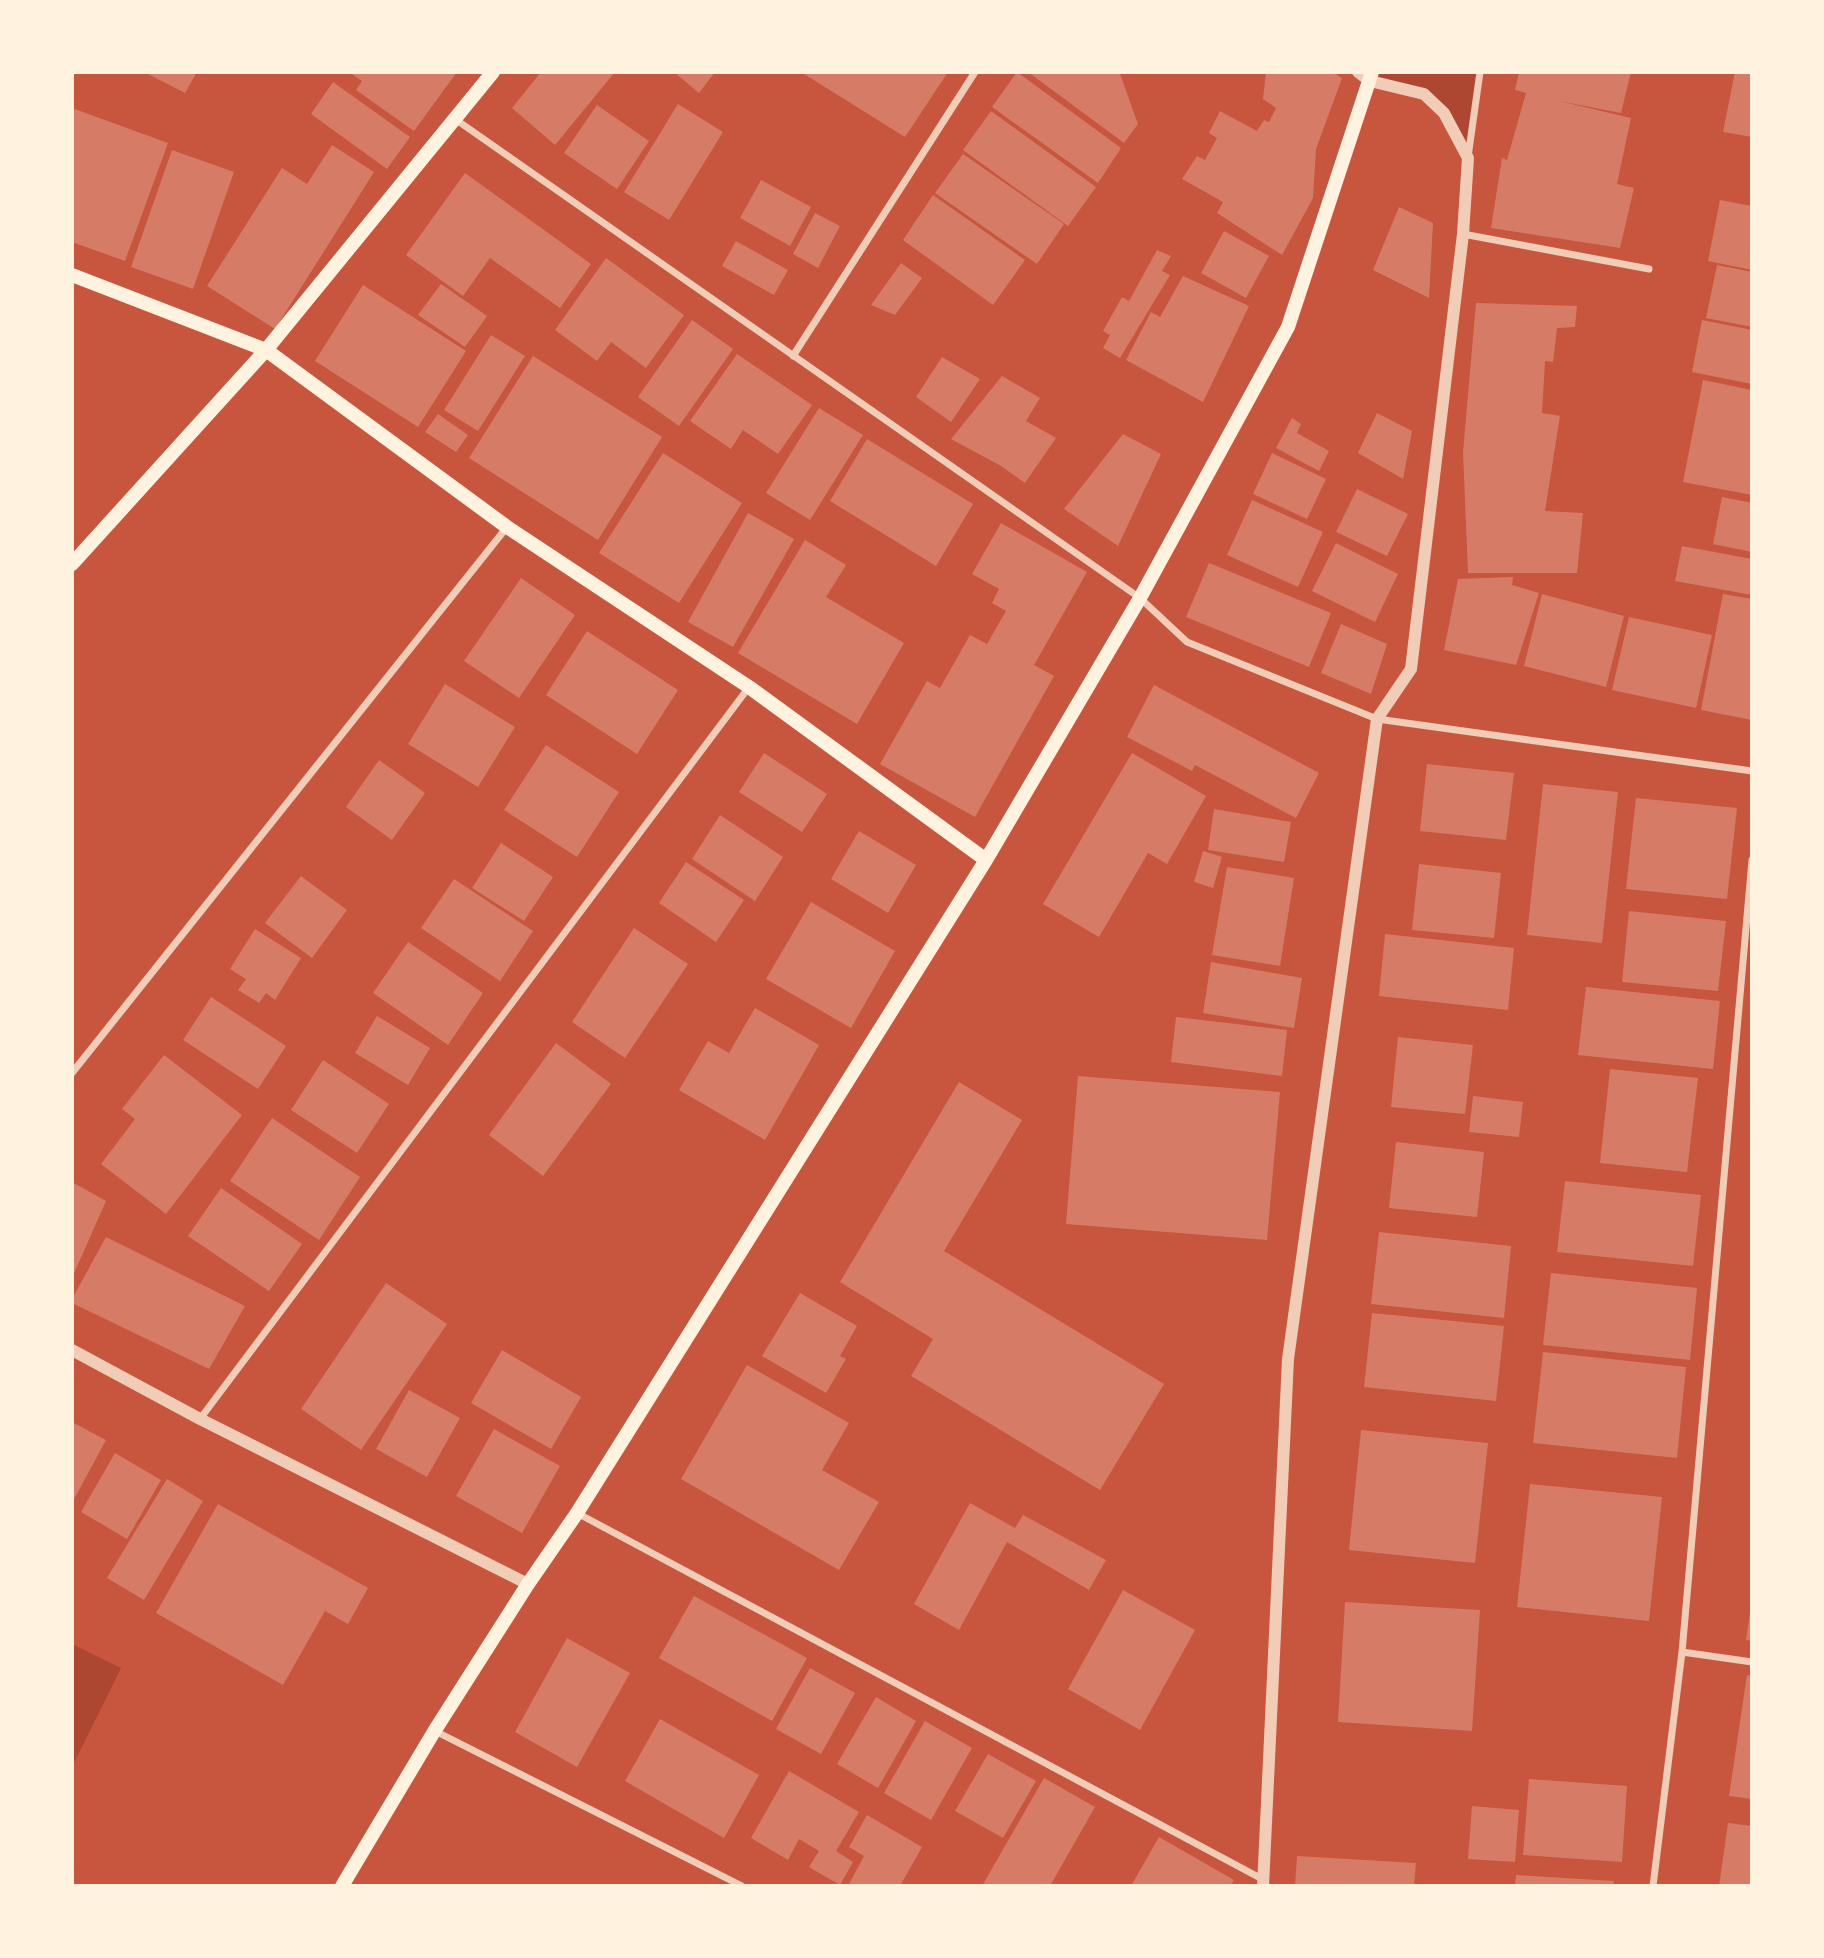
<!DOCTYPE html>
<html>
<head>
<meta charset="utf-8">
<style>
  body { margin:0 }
  #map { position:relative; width:1824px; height:1958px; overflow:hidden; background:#c8553d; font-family:Figtree,sans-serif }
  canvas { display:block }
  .frame { position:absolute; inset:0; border:74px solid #fff3e0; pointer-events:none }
</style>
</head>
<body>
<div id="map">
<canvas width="1824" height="1958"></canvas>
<div class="frame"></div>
</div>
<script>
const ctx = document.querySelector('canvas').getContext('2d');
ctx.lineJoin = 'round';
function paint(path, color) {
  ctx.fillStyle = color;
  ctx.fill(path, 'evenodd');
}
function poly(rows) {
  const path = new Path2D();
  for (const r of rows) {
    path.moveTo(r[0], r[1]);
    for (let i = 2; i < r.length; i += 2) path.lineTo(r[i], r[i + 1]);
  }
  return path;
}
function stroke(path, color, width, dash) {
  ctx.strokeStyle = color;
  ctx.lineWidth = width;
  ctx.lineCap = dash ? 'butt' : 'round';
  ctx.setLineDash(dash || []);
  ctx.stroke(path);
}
const green = poly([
  [1372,72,1480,72,1468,158,1424,94,1370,81],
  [72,1644,121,1668,72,1767]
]);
const building = poly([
  [149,72,197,72,185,93,148,74],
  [349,72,457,72,414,131,356,90,362,81],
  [541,72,615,72,555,145,512,108],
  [674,72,715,72,699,93],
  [801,72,948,72,905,137],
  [1017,72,1121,148,1098,183,992,107],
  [1028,72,1117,72,1120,74,1138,124,1124,143],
  [1266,72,1332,72,1342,78,1316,149,1313,198,1282,255,1217,213,1223,202,1182,179,1197,156,1205,160,1217,138,1209,133,1220,111,1257,131,1264,120,1269,122,1276,108,1263,99],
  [1519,72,1631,72,1621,113,1559,101,1631,118,1617,184,1634,188,1620,248,1491,228,1502,158,1507,160,1526,93,1515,90],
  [1735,72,1752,74,1752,137,1723,132],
  [333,82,410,137,387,169,311,114],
  [678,104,723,132,669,220,624,192],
  [597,105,649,141,617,189,564,153],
  [72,108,168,143,125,261,72,242],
  [991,111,1096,187,1068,226,963,150],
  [332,145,374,172,275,329,207,286,282,168,307,184],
  [172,150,234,172,193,289,131,267],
  [963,154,1064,224,1037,264,935,193],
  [465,173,591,264,560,308,490,258,463,296,406,255],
  [761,180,811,207,790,246,740,218],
  [933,195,1025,260,993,305,903,240],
  [1720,200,1752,206,1752,270,1708,261],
  [1399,207,1433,223,1429,298,1373,270],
  [815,213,840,226,818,268,793,254],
  [1224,231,1269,256,1246,298,1201,273],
  [736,241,788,270,774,295,722,266],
  [1157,250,1171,256,1162,271,1170,275,1120,358,1103,348,1110,335,1103,331,1122,297,1129,301],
  [606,258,684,315,646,368,611,342,597,361,555,330],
  [901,263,922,278,895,315,871,305],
  [1717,265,1752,272,1752,327,1706,318],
  [1183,276,1249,306,1203,402,1126,360,1151,312,1160,317],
  [441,284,487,316,465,347,418,315],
  [363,285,466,351,418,427,315,361],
  [1476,303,1577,306,1575,327,1557,328,1553,362,1545,361,1542,413,1560,416,1545,511,1583,513,1577,573,1468,573,1463,452],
  [692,320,733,349,679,426,638,397],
  [1702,320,1752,330,1752,384,1692,372],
  [491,335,525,356,478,431,444,410],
  [737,354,812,405,778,454,743,430,731,449,690,421],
  [533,356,662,437,598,540,469,458],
  [942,357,980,379,951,422,916,397],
  [1002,376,1040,398,1026,421,1056,438,1025,483,1001,466,951,439],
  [1703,380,1752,390,1752,495,1683,482],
  [819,408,863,435,810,520,766,493],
  [1377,413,1412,431,1403,479,1358,453],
  [438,414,468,435,456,452,425,432],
  [1292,418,1301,424,1297,433,1329,451,1319,471,1276,448],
  [1123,434,1161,454,1118,546,1064,509],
  [867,439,973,504,936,566,830,501],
  [663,453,742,503,679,603,599,553],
  [1272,453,1326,479,1307,519,1253,494],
  [1357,489,1408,514,1387,556,1336,532],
  [1722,497,1752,503,1752,552,1713,544],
  [1252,500,1323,532,1298,587,1227,555],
  [748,513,794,539,733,647,688,622],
  [1001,523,1087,572,1034,665,1054,676,975,817,880,764,927,681,940,688,970,635,987,644,1006,611,992,603,999,589,972,574],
  [805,540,846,565,826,597,904,643,857,724,738,653],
  [1336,543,1398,574,1375,622,1312,591],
  [1682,546,1752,559,1752,595,1675,581],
  [1209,563,1331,613,1309,667,1186,617],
  [1513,577,1512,585,1539,593,1516,665,1444,650,1458,579],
  [521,578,575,615,519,698,464,661],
  [1542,594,1624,616,1606,687,1524,666],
  [1723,594,1752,599,1752,720,1701,710],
  [1629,617,1712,635,1696,708,1612,690],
  [1341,624,1387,644,1371,694,1321,673],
  [587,631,678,690,637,754,546,695],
  [445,684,515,727,478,787,408,744],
  [1154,685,1319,773,1296,818,1195,765,1192,771,1127,737],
  [546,745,619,792,577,857,504,810],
  [764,753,827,794,802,832,739,792],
  [1132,753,1206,796,1167,864,1148,853,1099,937,1043,904],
  [379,760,425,793,392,840,346,807],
  [1427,764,1514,773,1506,840,1420,831],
  [1543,784,1618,792,1602,943,1527,935],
  [1636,798,1737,808,1727,899,1626,889],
  [1214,809,1291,822,1284,862,1208,850],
  [720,815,783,857,755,901,692,859],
  [859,831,916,865,888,913,831,879],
  [501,843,553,877,524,921,472,888],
  [1203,851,1222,857,1213,888,1194,882],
  [686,862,744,900,716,942,659,903],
  [1419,864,1501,873,1494,938,1412,930],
  [1227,867,1294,878,1280,966,1212,955],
  [301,876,347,910,312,958,265,923],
  [454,879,533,931,500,981,421,928],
  [811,902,895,951,851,1028,766,979],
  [1629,911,1726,921,1718,991,1622,982],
  [634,928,688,964,625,1058,572,1022],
  [255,929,301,958,275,1000,266,993,259,1003,238,990,246,979,230,969],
  [1385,934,1514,948,1508,1010,1379,996],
  [408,942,483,993,448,1045,373,993],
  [1211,962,1302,978,1294,1028,1203,1013],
  [1586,987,1720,1001,1713,1069,1578,1055],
  [211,997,286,1046,258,1089,183,1040],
  [755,1008,819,1045,765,1140,679,1090,708,1041,729,1053],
  [377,1016,430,1048,408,1085,355,1053],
  [1176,1017,1287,1030,1282,1076,1171,1062],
  [1398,1037,1473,1045,1465,1114,1391,1107],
  [556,1043,611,1084,543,1176,489,1135],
  [164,1055,242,1115,166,1214,101,1164,135,1119,122,1109],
  [323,1060,389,1104,357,1153,291,1110],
  [1610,1069,1698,1078,1687,1172,1600,1163],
  [1078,1076,1280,1092,1267,1240,1066,1224],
  [959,1082,1022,1120,944,1251,1164,1384,1100,1490,911,1376,933,1339,840,1282],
  [1473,1096,1523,1102,1519,1137,1469,1132],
  [272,1118,360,1177,319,1240,230,1181],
  [1396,1142,1484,1152,1477,1217,1389,1208],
  [1565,1181,1701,1195,1693,1266,1557,1252],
  [72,1182,106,1201,72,1278],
  [221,1188,302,1244,269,1291,188,1236],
  [1379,1232,1511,1246,1504,1318,1371,1304],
  [106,1237,245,1306,209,1369,72,1303,72,1299],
  [1551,1273,1697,1288,1690,1360,1543,1345],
  [386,1283,447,1324,361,1450,301,1409],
  [800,1293,857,1326,840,1356,846,1359,826,1393,762,1356],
  [1372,1313,1504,1326,1496,1401,1364,1387],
  [502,1350,581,1397,551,1449,471,1403],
  [1543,1352,1686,1367,1677,1458,1533,1443],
  [747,1365,849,1423,822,1470,879,1502,839,1570,681,1479],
  [409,1390,460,1418,427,1477,376,1449],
  [72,1422,106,1440,72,1503],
  [494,1429,560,1466,522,1533,456,1496],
  [1361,1430,1488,1443,1475,1563,1349,1550],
  [115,1453,161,1480,127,1539,81,1512],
  [167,1479,203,1501,144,1600,107,1578],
  [1530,1484,1662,1497,1649,1621,1517,1607],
  [970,1503,1015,1528,1023,1515,1106,1560,1089,1590,1007,1542,959,1630,914,1604],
  [218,1504,368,1588,348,1624,325,1611,283,1685,156,1613],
  [1123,1590,1195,1630,1140,1730,1068,1689],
  [694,1596,807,1658,772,1721,659,1658],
  [1345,1602,1480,1610,1472,1731,1338,1722],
  [1751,1605,1752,1605,1752,1641,1746,1640],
  [567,1638,630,1673,577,1767,515,1732],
  [810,1668,855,1693,821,1754,776,1729],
  [1747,1675,1752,1676,1752,1799,1729,1796],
  [876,1697,916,1721,878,1788,837,1764],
  [660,1719,759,1775,724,1838,625,1781],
  [925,1721,972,1748,931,1820,884,1793],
  [988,1754,1036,1781,1003,1838,955,1811],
  [789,1771,859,1812,836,1851,853,1862,840,1885,809,1867,819,1851,799,1839,788,1860,751,1838],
  [1044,1778,1095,1807,1050,1886,982,1886],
  [1529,1779,1627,1786,1622,1862,1523,1855],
  [1472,1806,1519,1810,1515,1862,1468,1859],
  [867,1815,922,1847,900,1886,853,1886,849,1884,864,1856,849,1847],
  [1728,1823,1752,1826,1752,1886,1719,1886],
  [1159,1837,1234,1880,1230,1886,1131,1886],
  [1297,1856,1416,1863,1414,1886,1295,1886],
  [1516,1875,1614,1881,1613,1886,1515,1886]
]);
const minor = poly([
  [455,119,1140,598,1187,642,1377,719,1752,771],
  [1468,157,1480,72],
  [1463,234,1649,269],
  [793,356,975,72],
  [72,1073,507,527],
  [200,1419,749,687],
  [577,1513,1264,1880],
  [1682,1652,1752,1662],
  [435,1731,742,1886],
  [1653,1886,1682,1652,1752,860]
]);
const tertiary = poly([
  [72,1350,200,1419,528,1584],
  [1263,1886,1288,1359,1377,719,1411,669,1463,234,1468,158,1444,113,1424,94,1370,81,1358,72]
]);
const secondary = poly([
  [72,275,266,350,507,527,749,687,986,860],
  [72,564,266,350,493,72],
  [342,1886,435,1730,528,1584,577,1513,986,860,1140,598,1288,327,1372,72]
]);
paint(green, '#ae4732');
paint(building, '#d67c66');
stroke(minor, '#f1ccb7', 7);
stroke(tertiary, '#f1ccb7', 12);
stroke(secondary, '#fff3e0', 14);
</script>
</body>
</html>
